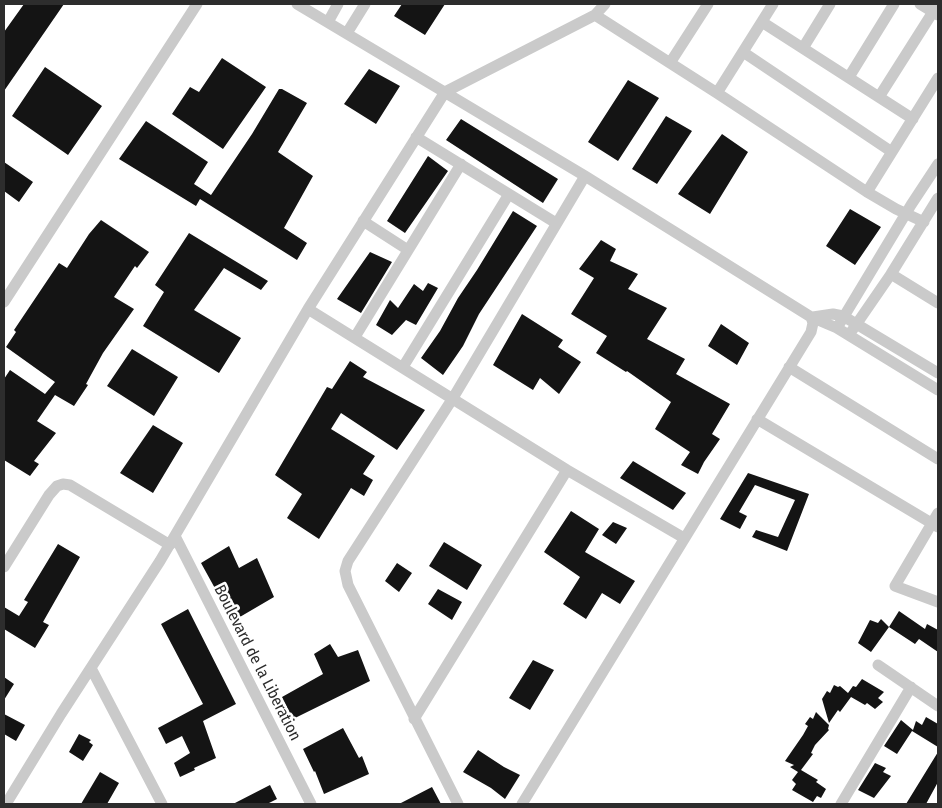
<!DOCTYPE html>
<html>
<head>
<meta charset="utf-8">
<style>
  body { margin:0 }
  #map { position:relative; width:942px; height:808px; overflow:hidden; background:#fff; font-family:"Fira Sans Condensed",sans-serif }
  canvas { display:block }
  .frame { position:absolute; inset:0; border:5px solid #2d2d2d; pointer-events:none }
</style>
</head>
<body>
<div id="map">
<canvas width="942" height="808"></canvas>
<div class="frame"></div>
</div>
<script>
const ctx = document.querySelector('canvas').getContext('2d');
ctx.lineJoin = 'round';
function paint(path, color) {
  ctx.fillStyle = color;
  ctx.fill(path, 'evenodd');
}
function poly(rows) {
  const path = new Path2D();
  for (const r of rows) {
    path.moveTo(r[0], r[1]);
    for (let i = 2; i < r.length; i += 2) path.lineTo(r[i], r[i + 1]);
  }
  return path;
}
function stroke(path, color, width, dash) {
  ctx.strokeStyle = color;
  ctx.lineWidth = width;
  ctx.lineCap = dash ? 'butt' : 'round';
  ctx.setLineDash(dash || []);
  ctx.stroke(path);
}
function write(font, color, halo, rows, align = 'center') {
  ctx.font = font + ' "Fira Sans Condensed",sans-serif';
  ctx.lineWidth = 5;
  ctx.setLineDash([]);
  ctx.textBaseline = 'middle';
  ctx.strokeStyle = halo;
  ctx.fillStyle = color;
  for (const [text, x, y, turn = 0] of rows) {
    ctx.save();
    ctx.translate(x, y);
    ctx.rotate((+turn || 0) * Math.PI / 180);
    ctx.textAlign = isNaN(turn) ? turn : align;
    if (halo) ctx.strokeText(text, 0, 0);
    ctx.fillText(text, 0, 0);
    ctx.restore();
  }
}
const building = poly([
  [24,4,64,4,4,91,4,32],
  [402,4,445,4,425,35,394,16],
  [222,58,266,87,223,149,172,114,190,87,199,92],
  [45,67,102,106,68,155,12,116],
  [369,69,400,86,376,124,344,104],
  [628,80,659,98,618,161,588,142],
  [279,89,282,89,307,103,278,152,313,176,284,228,307,243,297,260,200,199,196,206,119,159,146,121,208,162,194,184,211,195,252,134],
  [666,116,692,131,657,184,632,169],
  [461,119,558,179,543,203,446,140],
  [722,134,748,152,710,214,678,194],
  [428,156,448,171,405,233,387,221],
  [4,162,33,182,19,202,4,191],
  [850,209,881,227,855,265,826,246],
  [513,211,537,226,479,314,463,346,443,375,421,358,440,331,458,298,477,270],
  [101,220,149,252,137,268,135,266,114,297,134,309,103,353,86,384,88,385,74,406,55,395,37,421,56,433,34,461,39,464,30,476,4,460,4,379,10,370,45,394,55,382,6,347,16,332,14,330,59,263,67,268,89,234],
  [189,233,268,281,261,290,224,268,194,310,241,338,219,373,143,326,164,292,155,285],
  [601,240,616,249,610,261,638,274,628,289,667,308,647,339,685,359,676,374,730,404,712,434,720,439,704,462,698,474,681,465,690,452,655,429,671,402,627,371,626,372,596,353,607,336,571,314,594,278,579,269],
  [370,252,392,262,361,313,337,299],
  [428,283,438,288,416,325,406,320,392,335,376,325,390,300,398,308,414,284,423,291],
  [522,314,563,340,558,347,581,362,559,394,540,378,533,390,493,365],
  [721,324,749,343,737,365,708,346],
  [132,349,178,377,154,416,107,386],
  [350,361,367,372,363,377,425,410,397,450,341,413,331,429,375,456,363,474,373,480,364,496,351,488,319,539,287,518,302,494,275,475,327,387,332,389],
  [153,425,183,443,153,493,120,473],
  [633,461,686,493,673,510,620,478],
  [748,473,809,494,787,551,752,537,756,530,778,537,795,500,755,485,739,512,747,516,740,529,720,519],
  [571,511,599,529,585,552,635,581,620,604,602,593,586,619,563,604,580,577,544,552],
  [613,522,627,528,616,544,602,535],
  [444,542,482,565,467,590,429,566],
  [58,544,80,557,43,622,49,625,35,648,4,629,4,607,19,616,28,602,24,600],
  [229,546,239,568,257,558,274,597,233,621,201,563],
  [397,563,412,573,399,592,385,581],
  [438,589,462,602,452,620,428,604],
  [188,609,236,704,203,721,216,758,194,768,195,770,180,777,174,763,190,753,182,736,166,744,158,728,203,704,161,624],
  [899,611,925,629,927,624,938,630,938,652,919,639,915,644,889,627],
  [881,619,889,627,871,652,858,643,870,620,878,623],
  [330,644,338,657,358,650,370,681,293,719,282,697,323,674,314,654],
  [533,660,554,670,530,710,509,698],
  [4,677,14,684,4,700],
  [862,679,884,692,878,698,883,702,875,709,867,703,865,705,851,697,840,712,838,710,829,723,822,699,827,691,830,693,834,685,838,687,840,686,848,693,853,686,856,687],
  [816,712,829,725,828,729,829,730,815,745,811,753,813,754,801,770,818,780,816,782,826,789,821,798,817,796,813,802,792,790,796,784,792,780,798,772,790,767,794,765,785,761,803,735,808,726,805,724,810,717,813,719],
  [4,714,25,725,16,741,4,734],
  [926,717,938,724,938,747,912,731,897,754,884,746,901,720,913,730,916,721,922,725],
  [343,728,359,758,362,756,369,774,324,794,315,771,314,772,303,749],
  [79,734,91,740,89,742,93,745,83,761,69,752],
  [478,750,504,767,520,775,505,799,491,788,463,772],
  [938,752,938,782,926,804,906,804],
  [875,763,886,768,883,772,891,776,874,798,858,790],
  [100,772,119,783,107,804,81,804],
  [270,785,277,799,267,804,233,804],
  [432,787,441,804,399,804]
]);
const minor = poly([
  [297,4,585,176,811,317,837,328,938,390],
  [920,4,938,15],
  [595,15,717,93,867,192,896,209,924,222],
  [328,22,338,4],
  [762,22,913,119],
  [347,33,365,4],
  [803,48,830,4],
  [743,52,892,152],
  [670,63,708,4],
  [849,77,894,4],
  [717,93,773,4],
  [879,97,938,4],
  [416,137,556,223],
  [867,192,938,78],
  [363,221,408,250],
  [891,274,938,303],
  [4,302,197,4],
  [308,309,567,470,684,538],
  [813,317,833,314,843,316,938,373],
  [837,328,911,205,938,164],
  [849,335,891,274,938,198],
  [355,337,461,164],
  [403,367,509,194],
  [789,367,938,459],
  [757,419,938,527],
  [938,513,895,586,938,602],
  [175,536,311,804],
  [4,567,49,495,57,486,63,484,70,485,170,545],
  [878,665,938,706],
  [92,670,162,804],
  [414,719,567,470],
  [6,804,61,714,160,561,308,309,445,92,595,15,605,4],
  [458,804,348,585,345,571,348,561,453,398,585,176],
  [522,804,811,332,813,323,811,317],
  [841,804,911,687]
]);
const streetNames = [
  ["Boulevard de la Liberation",257,663,63]
];
paint(building, '#141414');
stroke(minor, '#cacaca', 11);
write('16px', '#2d2d2d', '#fff', streetNames);
</script>
</body>
</html>
